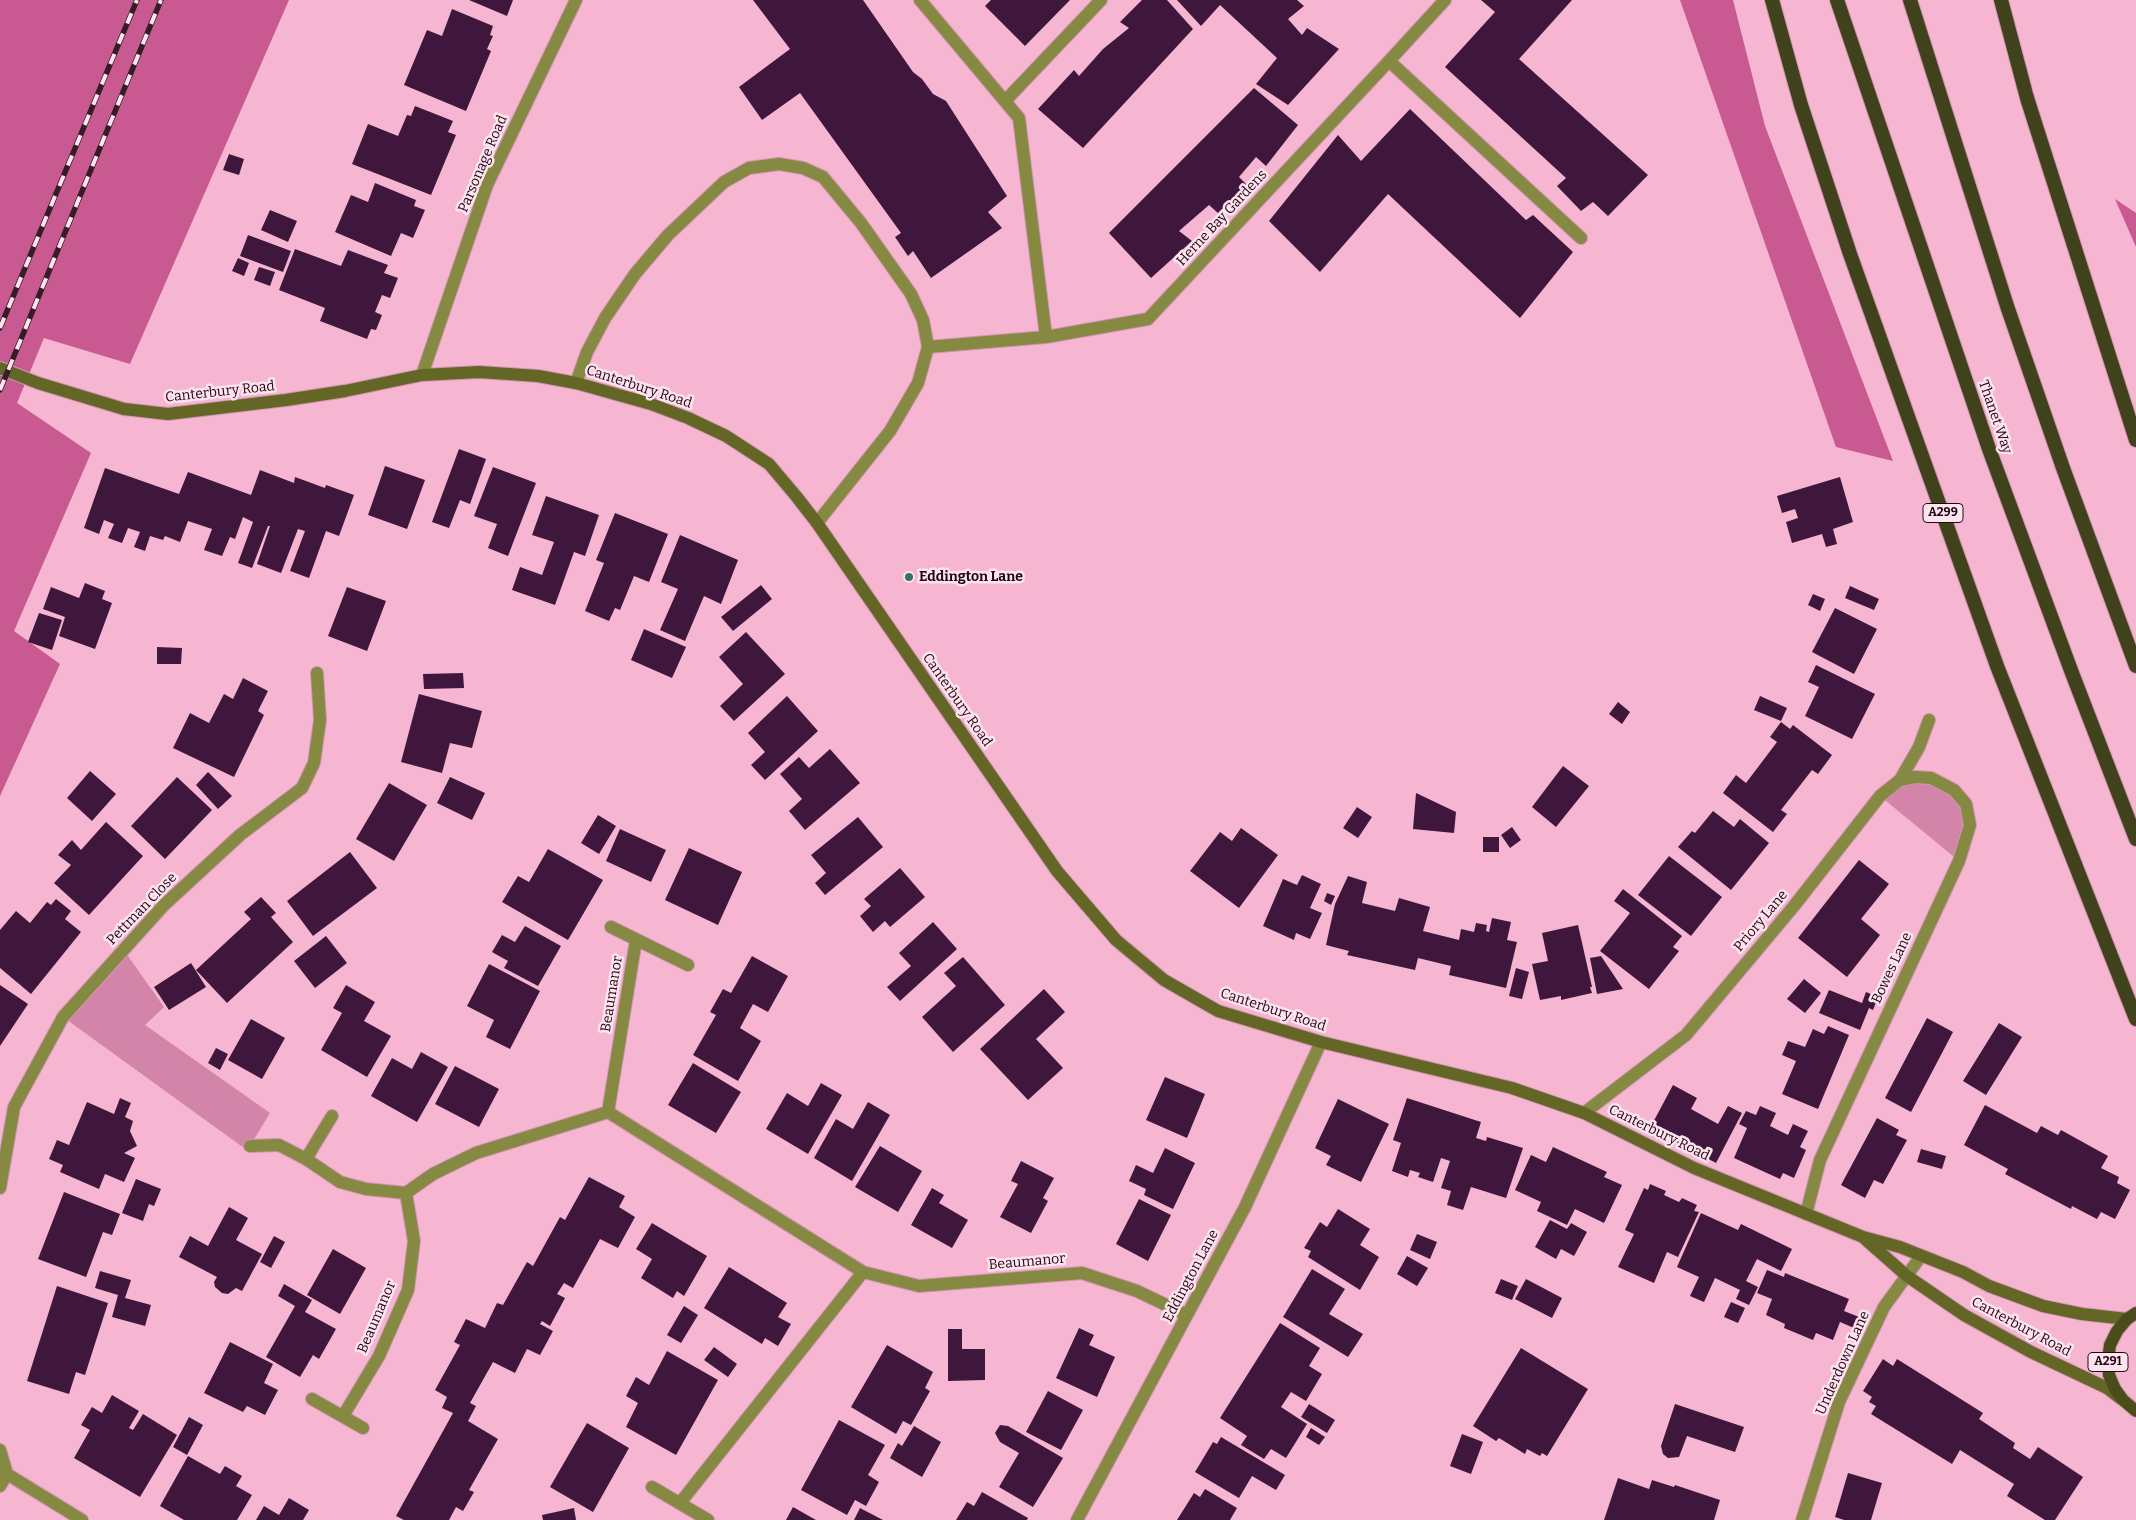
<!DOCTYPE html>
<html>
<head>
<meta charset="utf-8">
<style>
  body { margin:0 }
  canvas { display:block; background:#f6b5d1 }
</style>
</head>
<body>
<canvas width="2136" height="1520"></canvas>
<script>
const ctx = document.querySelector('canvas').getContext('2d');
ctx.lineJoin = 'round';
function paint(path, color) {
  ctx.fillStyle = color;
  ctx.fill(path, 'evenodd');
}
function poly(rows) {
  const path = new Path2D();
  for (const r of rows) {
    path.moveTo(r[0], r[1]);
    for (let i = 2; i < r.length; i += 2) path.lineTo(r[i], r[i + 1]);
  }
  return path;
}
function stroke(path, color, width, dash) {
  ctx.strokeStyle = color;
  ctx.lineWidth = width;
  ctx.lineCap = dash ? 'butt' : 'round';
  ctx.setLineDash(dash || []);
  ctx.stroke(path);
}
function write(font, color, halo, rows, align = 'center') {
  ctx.font = font + ' Bitter,serif';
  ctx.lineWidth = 5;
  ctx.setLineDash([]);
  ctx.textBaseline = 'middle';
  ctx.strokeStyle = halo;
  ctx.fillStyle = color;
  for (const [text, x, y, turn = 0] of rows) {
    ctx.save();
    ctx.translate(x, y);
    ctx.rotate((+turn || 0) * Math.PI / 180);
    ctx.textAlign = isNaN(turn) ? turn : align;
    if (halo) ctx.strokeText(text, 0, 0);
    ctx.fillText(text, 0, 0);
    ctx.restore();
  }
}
const green = poly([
  [1915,777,1954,790,1970,825,1959,861,1880,796],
  [123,949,164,1007,145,1025,270,1113,250,1146,244,1148,63,1017]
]);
const forest = poly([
  [0,0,289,0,130,364,44,338,17,403,91,453,14,631,60,664,0,796],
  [1680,0,1733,0,1765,126,1893,461,1836,447],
  [2115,199,2136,213,2136,247]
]);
const building = poly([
  [469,0,513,0,507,16],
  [753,0,863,0,913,72,922,79,933,94,946,101,1007,196,988,212,1002,228,931,278,913,251,908,256,895,237,901,233,800,93,762,120,739,87,790,49],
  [991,0,1070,0,1025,46,985,6],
  [1142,0,1167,0,1193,29,1083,148,1038,109,1074,70,1079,76,1103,49,1129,28,1120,22],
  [1177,0,1297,0,1304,6,1288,19,1302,35,1307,28,1339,49,1288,105,1256,84,1277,58,1220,5,1201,26],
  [1481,0,1572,0,1519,59,1648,175,1608,216,1593,202,1581,211,1557,186,1566,178,1445,67,1495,12],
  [452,9,493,26,490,35,493,36,487,49,491,51,466,111,404,85,427,30,442,36],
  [1254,88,1298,125,1266,166,1256,157,1239,177,1247,185,1218,213,1209,205,1179,231,1192,241,1151,278,1109,233],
  [415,106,453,121,448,132,456,135,431,195,352,164,368,124,398,136,407,115,411,116],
  [1410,109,1526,220,1533,215,1573,252,1520,318,1388,194,1320,272,1269,221,1338,135,1361,161],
  [229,154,244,159,239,175,223,170],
  [375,183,416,200,414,206,425,210,413,238,401,233,391,256,335,232,351,195,368,202],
  [270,210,297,221,288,242,261,230],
  [248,235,291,251,283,272,240,256],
  [295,249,341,266,348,250,388,265,384,273,398,278,390,298,382,295,375,312,382,315,376,330,371,329,367,339,320,321,325,308,279,290],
  [238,258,249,263,244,276,232,271],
  [259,267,275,272,270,286,254,280],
  [459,449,486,459,470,504,460,500,449,528,432,522],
  [385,466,425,480,407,529,368,515],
  [493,467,536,483,508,556,488,548,497,524,474,516],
  [105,468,179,494,188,472,251,495,260,470,294,483,295,477,325,488,326,485,354,495,339,536,326,531,309,578,290,571,305,531,298,529,281,573,257,564,270,526,268,526,252,568,238,563,253,522,243,517,235,539,230,537,222,556,204,550,212,529,188,521,180,542,165,536,163,540,150,536,145,551,134,547,140,532,128,528,122,543,108,538,114,524,104,520,99,534,84,528],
  [1840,477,1853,522,1833,529,1837,544,1826,547,1822,534,1792,543,1786,522,1798,518,1795,509,1782,513,1777,496],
  [546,496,599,515,585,556,574,552,555,605,512,590,520,567,542,575,554,542,532,535],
  [615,513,668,534,649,582,634,576,620,610,615,608,609,621,585,611,604,563,596,560],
  [680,535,738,560,721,604,704,596,685,641,660,630,678,589,661,582],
  [85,583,105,591,102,599,112,603,95,649,59,636,65,617,43,609,51,587,79,598],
  [761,585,772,599,733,631,721,617],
  [1850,586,1879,599,1874,610,1845,598],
  [347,587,386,601,367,651,328,636],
  [1813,594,1825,599,1820,611,1808,605],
  [1835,608,1877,629,1854,674,1812,652],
  [39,613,62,620,52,650,28,642],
  [644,629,686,647,672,678,631,660],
  [746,632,785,674,734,721,720,706,743,684,719,657],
  [157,647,182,648,181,664,157,664],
  [1816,665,1875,694,1852,739,1805,716,1819,687,1808,682],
  [463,673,464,688,424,689,423,674],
  [243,678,268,691,258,711,264,715,234,777,173,748,190,713,209,723,224,694,233,699],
  [419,694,482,711,472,748,450,743,442,773,401,762],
  [787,696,818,731,765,780,751,765,765,752,748,733],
  [1760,696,1787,708,1781,721,1754,710],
  [1618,702,1630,712,1622,724,1609,714],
  [1781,722,1790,729,1793,725,1832,755,1818,774,1812,770,1781,810,1787,814,1773,832,1723,793,1736,775,1746,783,1777,742,1770,737],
  [830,749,860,783,805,830,789,811,802,799,780,774,799,757,809,768],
  [1563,766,1589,786,1556,827,1532,807],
  [90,771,116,794,92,821,67,798],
  [208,772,232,796,218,809,196,785],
  [177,777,212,810,165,859,131,826],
  [450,777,485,793,472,820,437,803],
  [389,783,427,805,394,861,356,839],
  [1416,793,1456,812,1454,833,1413,829],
  [1357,807,1372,817,1358,838,1343,828],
  [1713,811,1734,827,1740,819,1769,843,1731,890,1678,847,1692,831,1695,833],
  [598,815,616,826,599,854,581,843],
  [858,817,883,847,825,895,815,883,826,873,811,855],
  [106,822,143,856,89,915,54,883,71,865,58,855,72,840,81,850],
  [1512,827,1521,840,1510,848,1501,835],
  [1241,828,1278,855,1239,908,1190,871,1220,832,1232,841],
  [620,829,666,850,651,882,606,861],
  [1483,837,1499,837,1499,852,1483,852],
  [689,848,742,872,718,925,665,900],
  [548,849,603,880,568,940,502,902,518,876,529,882],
  [350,852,377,888,313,936,287,901],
  [1669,856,1722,897,1691,936,1638,895],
  [1859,860,1889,884,1861,919,1880,935,1847,977,1798,938],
  [900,868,925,897,890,927,885,921,873,932,860,916,871,906,864,899],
  [1302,875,1321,884,1310,908,1322,913,1310,939,1296,933,1294,940,1263,926,1283,879,1297,885],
  [1348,876,1367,882,1362,903,1395,911,1399,898,1430,907,1423,931,1459,940,1461,929,1474,932,1476,923,1487,925,1486,931,1489,932,1492,918,1511,922,1507,940,1517,942,1506,988,1449,975,1451,966,1418,958,1415,970,1347,955,1349,951,1326,945,1335,904],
  [1623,889,1682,936,1673,947,1679,951,1649,989,1600,951,1630,913,1614,901],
  [1327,893,1335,896,1331,905,1324,901],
  [261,897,276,913,271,917,293,942,227,1003,196,970,251,919,244,912],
  [56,899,71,911,65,919,81,932,31,994,0,968,0,930,16,911,30,923,47,902,51,905],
  [933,922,957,949,900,1001,887,987,911,966,899,953],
  [1578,925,1592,987,1590,987,1592,993,1561,1000,1561,996,1540,1000,1532,964,1548,961,1542,933],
  [525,926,561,946,538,986,504,968,508,961,492,952,502,935,515,942],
  [326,936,347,963,315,988,294,961],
  [752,956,788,976,768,1012,753,1004,740,1028,761,1041,738,1081,693,1055,716,1015,710,1012,723,989,731,993],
  [1601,956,1623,989,1597,994,1590,958],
  [963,957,1005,1005,953,1052,922,1017,956,986,944,973],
  [191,963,206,987,169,1010,154,987],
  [489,964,540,991,510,1049,486,1037,494,1020,467,1006],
  [1516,968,1529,972,1522,999,1509,996],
  [1804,979,1821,993,1805,1013,1787,999],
  [0,985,28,1004,0,1046],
  [346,985,375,1002,364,1021,391,1036,367,1077,321,1050,342,1013,333,1008],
  [1044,989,1065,1012,1036,1039,1063,1068,1028,1100,980,1049],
  [1829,990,1862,1003,1866,992,1878,997,1873,1010,1869,1008,1860,1030,1819,1013],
  [1927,1018,1953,1032,1911,1112,1885,1098],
  [251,1019,285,1038,262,1079,228,1060],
  [1999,1023,2022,1037,1986,1095,1963,1081],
  [1828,1026,1849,1035,1818,1109,1782,1094,1796,1061,1782,1055,1788,1041,1805,1047,1813,1029,1824,1034],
  [216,1048,228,1054,220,1070,208,1063],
  [421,1052,448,1067,417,1122,371,1096,392,1058,412,1069],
  [693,1063,741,1092,716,1133,668,1105],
  [455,1066,499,1089,479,1127,435,1104],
  [1165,1077,1205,1094,1187,1138,1146,1120],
  [821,1083,842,1095,808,1154,766,1129,787,1093,808,1106],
  [1673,1085,1697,1098,1691,1109,1718,1124,1728,1106,1742,1113,1716,1163,1650,1128],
  [120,1098,131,1103,125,1117,133,1121,130,1131,137,1146,124,1153,135,1158,124,1182,105,1174,99,1189,60,1172,63,1165,49,1159,57,1140,69,1145,87,1102,114,1114],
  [1407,1098,1481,1122,1476,1138,1486,1141,1487,1137,1523,1148,1506,1198,1471,1187,1463,1210,1447,1205,1451,1191,1441,1188,1450,1161,1441,1158,1433,1182,1418,1177,1420,1173,1410,1170,1408,1177,1392,1171,1401,1143,1393,1140],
  [1338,1099,1389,1124,1361,1182,1326,1165,1331,1156,1315,1148],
  [868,1102,890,1115,852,1181,814,1158,836,1119,853,1129],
  [1985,1105,2037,1133,2041,1126,2058,1135,2061,1130,2108,1156,2101,1168,2119,1177,2117,1183,2130,1190,2115,1219,2101,1212,2097,1219,2072,1206,2071,1209,2005,1174,2008,1169,1964,1145],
  [1760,1106,1776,1113,1770,1126,1788,1135,1793,1124,1808,1131,1800,1147,1806,1150,1794,1178,1783,1173,1780,1179,1734,1158,1747,1128,1739,1124,1746,1111,1756,1115],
  [1877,1118,1899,1130,1896,1135,1907,1140,1883,1184,1874,1180,1865,1198,1841,1185],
  [880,1146,922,1171,898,1212,855,1187],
  [1553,1147,1607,1172,1604,1177,1622,1185,1604,1223,1575,1209,1567,1225,1537,1211,1541,1202,1515,1190,1531,1155,1546,1162],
  [1165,1148,1195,1163,1173,1209,1144,1195,1146,1189,1129,1181,1136,1165,1153,1173],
  [1921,1149,1946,1156,1942,1169,1917,1162],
  [1021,1161,1054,1178,1043,1198,1048,1201,1031,1233,1000,1217,1018,1184,1011,1181],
  [589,1177,625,1196,619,1207,635,1217,618,1248,600,1239,573,1288,564,1283,557,1294,565,1298,550,1326,542,1321,540,1324,553,1331,540,1355,527,1349,515,1373,493,1362,470,1403,476,1406,468,1421,498,1439,469,1490,474,1492,463,1511,456,1507,449,1520,404,1520,396,1516,453,1413,442,1408,447,1397,435,1390,460,1345,454,1342,466,1319,485,1328,497,1303,503,1305,527,1262,533,1266,560,1217,565,1220],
  [136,1179,161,1189,154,1206,149,1204,143,1221,122,1213],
  [1650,1184,1666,1191,1664,1195,1679,1202,1682,1198,1697,1205,1694,1211,1699,1212,1678,1257,1667,1252,1654,1283,1618,1267,1634,1234,1625,1230,1644,1188,1648,1190],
  [932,1188,944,1195,939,1203,968,1220,952,1248,911,1225],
  [64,1192,120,1214,112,1235,103,1232,86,1277,38,1259],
  [1139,1199,1171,1215,1148,1261,1116,1244],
  [229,1207,248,1218,236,1240,262,1254,242,1291,236,1288,228,1294,222,1293,215,1287,214,1282,217,1277,179,1257,190,1236,208,1246],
  [1338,1209,1370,1229,1360,1245,1379,1257,1360,1290,1308,1257,1311,1251,1304,1248,1320,1222,1327,1227],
  [1701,1213,1738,1230,1741,1224,1792,1249,1781,1271,1757,1259,1746,1281,1758,1287,1749,1305,1736,1299,1740,1290,1715,1278,1704,1302,1690,1296,1699,1277,1677,1267],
  [1550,1220,1567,1229,1571,1223,1587,1232,1574,1256,1561,1249,1556,1259,1535,1247],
  [652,1223,707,1256,684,1296,677,1291,673,1298,641,1278,652,1259,636,1249],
  [1417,1234,1437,1242,1430,1259,1410,1250],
  [274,1236,285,1242,271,1268,260,1262],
  [333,1249,366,1268,340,1314,307,1295],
  [1407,1256,1428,1268,1417,1286,1397,1274],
  [729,1267,787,1303,778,1317,791,1324,778,1346,765,1338,762,1344,704,1308],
  [1312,1269,1345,1289,1329,1314,1363,1334,1348,1357,1283,1317],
  [1767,1270,1784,1277,1785,1273,1849,1299,1844,1311,1859,1317,1854,1328,1840,1322,1833,1340,1816,1333,1813,1340,1784,1328,1785,1324,1766,1315,1772,1299,1757,1293],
  [100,1271,131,1280,125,1298,151,1305,145,1326,112,1317,118,1295,95,1288],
  [1501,1279,1518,1286,1512,1300,1495,1293],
  [1526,1279,1562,1298,1552,1318,1515,1299],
  [284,1284,312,1300,305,1312,336,1329,319,1359,313,1355,300,1377,266,1357,295,1306,278,1296],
  [57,1286,108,1303,85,1375,76,1372,69,1394,27,1381],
  [1731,1302,1745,1308,1738,1323,1724,1317],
  [684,1306,698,1315,681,1343,667,1335],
  [1280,1323,1320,1348,1309,1366,1322,1374,1306,1401,1291,1392,1281,1407,1307,1424,1286,1458,1271,1449,1264,1459,1241,1445,1247,1436,1220,1418],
  [1079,1328,1094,1335,1089,1345,1115,1357,1097,1397,1056,1378],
  [948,1329,962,1329,962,1349,985,1349,985,1380,948,1381],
  [230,1342,273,1364,264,1383,278,1390,265,1415,247,1406,243,1412,204,1393],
  [887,1345,933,1372,925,1388,930,1391,911,1425,903,1421,896,1434,851,1407],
  [714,1347,737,1364,728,1377,704,1360],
  [1521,1348,1588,1389,1547,1456,1542,1453,1540,1456,1527,1449,1525,1454,1499,1438,1496,1441,1473,1426],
  [667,1351,718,1380,676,1455,626,1427,638,1403,626,1396,636,1377,649,1385],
  [1883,1359,1893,1366,1897,1359,1983,1413,1979,1419,2015,1443,2013,1448,2030,1459,2038,1447,2083,1477,2055,1520,2045,1520,2007,1496,2014,1484,1960,1450,1952,1464,1871,1414,1876,1406,1869,1402,1872,1397,1863,1391],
  [1048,1391,1083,1410,1061,1450,1026,1432],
  [112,1395,139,1411,129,1428,133,1430,143,1414,177,1435,140,1497,74,1458,90,1430,81,1425,92,1407,102,1413],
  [1309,1404,1335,1420,1327,1433,1301,1417],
  [1675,1404,1744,1427,1735,1452,1687,1436,1679,1457,1668,1458,1663,1454,1661,1446],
  [189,1417,203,1425,187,1455,173,1447],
  [839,1420,885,1445,868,1475,879,1482,866,1506,855,1500,847,1515,801,1490],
  [587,1423,629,1448,593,1512,550,1487],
  [1000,1425,1008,1426,1063,1458,1033,1507,999,1487,1019,1453,1000,1442,995,1433],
  [914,1426,941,1442,922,1477,890,1458,898,1443,902,1446],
  [1311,1428,1325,1437,1319,1445,1306,1437],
  [1462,1434,1483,1442,1471,1474,1450,1466],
  [1221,1437,1285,1475,1276,1490,1252,1476,1239,1498,1195,1472,1213,1442,1217,1444],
  [188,1456,220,1474,225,1466,242,1476,236,1486,252,1495,237,1520,184,1520,160,1506],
  [1848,1473,1882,1483,1871,1520,1844,1520,1835,1517],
  [1618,1478,1649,1489,1652,1480,1674,1487,1675,1485,1720,1500,1714,1520,1604,1520],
  [1205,1489,1237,1508,1230,1520,1177,1520,1194,1493,1200,1497],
  [982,1492,1028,1518,1027,1520,956,1520,967,1502,974,1506],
  [289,1498,309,1510,303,1520,256,1520,264,1506,279,1515],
  [793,1507,816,1520,786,1520],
  [574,1508,576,1520,543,1520,542,1515],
  [860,1508,883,1520,854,1520]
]);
const minor = poly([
  [920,0,1019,118,1046,337,928,347],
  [1389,61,1445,0],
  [1006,100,1101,0],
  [1046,337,1148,319,1389,61,1581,238],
  [422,375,487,185,576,0],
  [576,383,587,352,605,318,635,274,668,235,724,182,749,168,779,164,803,168,823,177,861,223,911,294,923,320,928,347,918,383,890,431,817,523],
  [611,927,688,965],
  [608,1112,636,940],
  [1584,1113,1686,1035,1794,906,1880,796,1900,780,1919,747,1929,720],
  [250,1146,279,1145,306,1159,340,1182,366,1189,406,1193,433,1174,476,1153,608,1112,863,1272,919,1286,1082,1273,1137,1291,1187,1315],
  [306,1159,332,1116],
  [0,1188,14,1107,63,1017,164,905,240,835,302,788,314,763,320,720,317,673],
  [1806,1214,1820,1160,1959,861,1970,825,1966,804,1954,790,1931,778,1915,777,1900,780],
  [312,1399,363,1428],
  [343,1416,379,1356,408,1290,414,1241,406,1193],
  [0,1450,7,1474,0,1486],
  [7,1474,82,1520],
  [652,1487,708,1520],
  [680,1503,863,1272],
  [1077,1520,1245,1207,1321,1042],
  [1802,1520,1839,1402,1884,1307,1921,1256]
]);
const secondary = poly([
  [0,368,38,383,124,409,168,414,286,400,345,391,422,375,479,372,538,376,576,383,651,404,688,418,726,436,769,464,796,496,817,523,1057,871,1116,940,1164,980,1218,1011,1321,1042,1512,1088,1584,1113,1694,1168,1863,1237,1900,1247,1963,1272,1989,1286,2043,1306,2082,1314,2127,1319],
  [1865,1239,1907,1276,1964,1315,2031,1352,2107,1388,2120,1398]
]);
const primary = poly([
  [2136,1313,2127,1319,2117,1331,2110,1345,2108,1360,2109,1375,2115,1389,2123,1400,2136,1411]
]);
const trunk = poly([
  [1772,0,1801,105,1850,254,1997,666,2136,1019],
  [1837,0,1989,449,2072,673,2136,839],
  [1910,0,2007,306,2063,468,2136,666],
  [2001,0,2027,98,2136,440]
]);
const rail = poly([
  [0,328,137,0],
  [0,390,161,0]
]);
const markers = [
  [909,577,5,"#347361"]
];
const shields = [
  [1943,513,40],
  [2108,1362,40]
];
const shieldNames = [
  ["A299",1943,513],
  ["A291",2108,1362]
];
const streetNames = [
  ["Parsonage Road",483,164,-67],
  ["Herne Bay Gardens",1222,218,-47],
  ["Canterbury Road",639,387,18],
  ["Canterbury Road",220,392,-6],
  ["Thanet Way",1995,417,71],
  ["Canterbury Road",957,700,55],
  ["Pettman Close",142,909,-46],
  ["Priory Lane",1761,921,-50],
  ["Bowes Lane",1892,968,-65],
  ["Beaumanor",612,994,-81],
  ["Canterbury Road",1273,1010,18],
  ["Canterbury Road",1659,1133,26],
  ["Beaumanor",1027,1262,-5],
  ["Eddington Lane",1191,1276,-62],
  ["Beaumanor",377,1317,-67],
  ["Canterbury Road",2021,1327,28],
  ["Underdown Lane",1843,1363,-66]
];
const poiNames = [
  ["Eddington Lane",919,577]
];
paint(green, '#d285a8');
paint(forest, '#c95a91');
paint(building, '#40173c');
stroke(minor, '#cf96af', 14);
stroke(secondary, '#cf96af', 14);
stroke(primary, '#cf96af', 14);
stroke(trunk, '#cf96af', 16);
stroke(minor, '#858941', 12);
stroke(secondary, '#636625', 12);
stroke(primary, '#4a4d19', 12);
stroke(trunk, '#40421b', 14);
stroke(rail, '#371c28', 5.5);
stroke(rail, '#ffe3ee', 4, [11]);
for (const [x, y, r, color] of markers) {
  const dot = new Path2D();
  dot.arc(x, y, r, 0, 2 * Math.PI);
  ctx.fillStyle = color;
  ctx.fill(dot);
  stroke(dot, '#ffe3ee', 2);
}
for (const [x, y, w] of shields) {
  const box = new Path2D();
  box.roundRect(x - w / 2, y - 9.5, w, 19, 4);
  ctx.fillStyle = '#ffe3ee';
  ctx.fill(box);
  stroke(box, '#1e0812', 1);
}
write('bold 12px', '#1e0812', null, shieldNames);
write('14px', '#1e0812', '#ffe3ee', streetNames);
write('bold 14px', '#1e0812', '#ffe3ee', poiNames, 'left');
</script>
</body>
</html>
